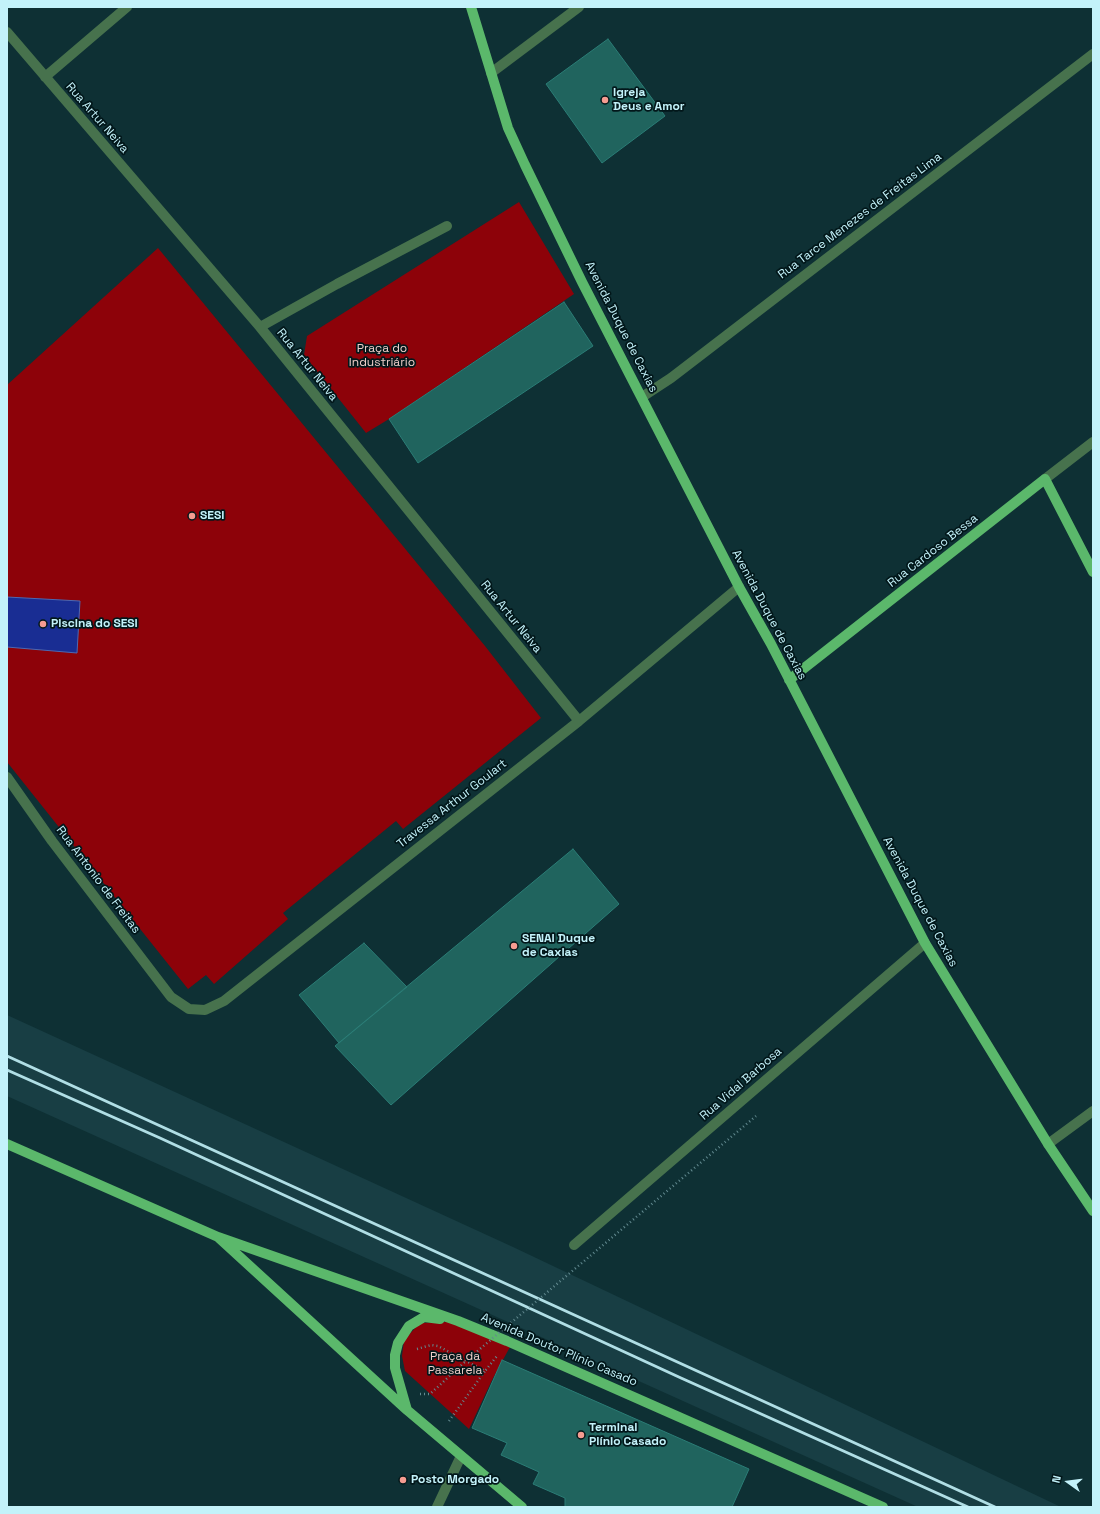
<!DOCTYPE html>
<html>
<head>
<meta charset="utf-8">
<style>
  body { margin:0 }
  #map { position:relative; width:1100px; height:1514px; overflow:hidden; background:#0e3034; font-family:"Space Grotesk",sans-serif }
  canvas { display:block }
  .frame { position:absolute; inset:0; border:8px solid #c3f2fa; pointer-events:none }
  .north { position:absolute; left:1048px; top:1462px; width:40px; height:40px; -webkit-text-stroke:3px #02171a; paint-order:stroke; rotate:284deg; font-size:11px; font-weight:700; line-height:16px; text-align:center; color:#c3f2fa }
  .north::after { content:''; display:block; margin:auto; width:14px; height:18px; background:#c3f2fa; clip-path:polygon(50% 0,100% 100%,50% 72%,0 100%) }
</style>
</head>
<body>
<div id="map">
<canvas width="1100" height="1514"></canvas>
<div class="frame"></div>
<div class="north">N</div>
</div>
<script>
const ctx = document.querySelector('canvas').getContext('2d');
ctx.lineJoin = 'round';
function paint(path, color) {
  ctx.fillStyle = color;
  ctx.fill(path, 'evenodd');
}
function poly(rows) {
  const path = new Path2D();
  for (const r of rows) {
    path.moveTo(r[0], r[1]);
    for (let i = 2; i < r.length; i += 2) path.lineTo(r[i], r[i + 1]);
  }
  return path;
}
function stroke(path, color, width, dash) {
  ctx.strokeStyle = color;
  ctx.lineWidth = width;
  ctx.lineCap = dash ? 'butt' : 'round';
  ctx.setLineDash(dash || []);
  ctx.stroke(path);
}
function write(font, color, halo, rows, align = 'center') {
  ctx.font = font + ' "Space Grotesk",sans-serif';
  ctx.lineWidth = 3.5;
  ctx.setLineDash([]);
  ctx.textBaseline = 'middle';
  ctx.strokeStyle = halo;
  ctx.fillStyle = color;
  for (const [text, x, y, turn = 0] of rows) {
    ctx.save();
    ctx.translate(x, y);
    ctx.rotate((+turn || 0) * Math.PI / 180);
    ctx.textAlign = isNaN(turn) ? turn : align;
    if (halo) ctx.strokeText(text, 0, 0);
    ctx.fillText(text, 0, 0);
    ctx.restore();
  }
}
const built = poly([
  [7,1015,513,1247,1061,1507,918,1507,7,1096]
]);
const green = poly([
  [519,202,574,294,389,419,366,433,304,355,307,336],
  [158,248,485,646,541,718,403,829,396,821,283,913,288,919,214,984,206,975,188,989,7,762,7,385],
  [447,1322,469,1325,510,1347,493,1378,469,1429,405,1371,402,1356,404,1340,420,1323]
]);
const water = poly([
  [7,597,80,601,77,653,7,647,7,597]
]);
const building = poly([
  [608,39,665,116,602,163,546,84,608,39],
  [564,302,593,346,418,463,389,419,564,302],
  [573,849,619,904,391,1105,335,1046,573,849],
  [364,943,407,987,339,1043,299,995,364,943],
  [502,1360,749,1469,732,1507,565,1507,565,1498,533,1484,539,1472,501,1455,507,1443,472,1428,502,1360]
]);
const path = poly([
  [417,1349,431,1345,438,1346,485,1371,497,1356],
  [420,1394,430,1394,468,1359],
  [449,1421,485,1371]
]);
const minor = poly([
  [7,32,260,327,579,721],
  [491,73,579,7],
  [45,77,127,7],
  [260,327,337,284,447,226],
  [642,397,671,378,1093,54],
  [1045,479,1093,442],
  [7,777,52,841,171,997,189,1009,205,1010,224,1001,579,721,739,587],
  [1048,1144,1093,1111],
  [574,1245,925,943],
  [437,1507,461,1456]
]);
const major = poly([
  [471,7,508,128,525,165,582,282,739,587,771,644,925,943,1048,1144,1093,1211],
  [789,680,1045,479,1093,572],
  [7,1144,218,1237,407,1410,522,1507],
  [218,1237,458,1321,507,1341,883,1507],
  [407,1410,395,1368,395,1355,398,1343,409,1326,424,1317,440,1319]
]);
const rail = poly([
  [7,1056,995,1507],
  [7,1070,160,1138,681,1378,968,1507]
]);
const pathBridge = poly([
  [468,1359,756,1116]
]);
const markers = [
  [605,100,4,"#f59c91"],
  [192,516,4,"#f59c91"],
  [43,624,4,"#f59c91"],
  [514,946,4,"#f59c91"],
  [581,1435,4,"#f59c91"],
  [403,1480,4,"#f59c91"]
];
const poiNames = [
  ["Igreja",613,93],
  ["Deus e Amor",613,107],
  ["SESI",200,516],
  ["Piscina do SESI",51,624],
  ["SENAI Duque",522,939],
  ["de Caxias",522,953],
  ["Terminal",589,1428],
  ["Plínio Casado",589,1442],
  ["Posto Morgado",411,1480]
];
const streetNames = [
  ["Rua Artur Neiva",97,118,49],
  ["Rua Tarce Menezes de Freitas Lima",860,216,-37],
  ["Avenida Duque de Caxias",621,327,63],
  ["Rua Artur Neiva",307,365,51],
  ["Rua Cardoso Bessa",933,551,-38],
  ["Avenida Duque de Caxias",769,615,62],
  ["Rua Artur Neiva",511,617,51],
  ["Travessa Arthur Goulart",452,804,-38],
  ["Rua Antonio de Freitas",98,880,53],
  ["Avenida Duque de Caxias",920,902,62],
  ["Rua Vidal Barbosa",741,1084,-41],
  ["Avenida Doutor Plínio Casado",559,1350,23]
];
const parkNames = [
  ["Praça do",382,349],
  ["Industriário",382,363],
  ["Praça da",455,1357],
  ["Passarela",455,1371]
];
paint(built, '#183e44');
paint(green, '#8d0209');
paint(water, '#192d93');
stroke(water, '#4c68b2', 1);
paint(building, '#20645e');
stroke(building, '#2b7d76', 1);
stroke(path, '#638b91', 2.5, [1, 3]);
stroke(minor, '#47724d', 10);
stroke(major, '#5bb86b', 10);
stroke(rail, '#b0dee5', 3);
stroke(pathBridge, '#638b91', 2.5, [1, 3]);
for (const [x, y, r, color] of markers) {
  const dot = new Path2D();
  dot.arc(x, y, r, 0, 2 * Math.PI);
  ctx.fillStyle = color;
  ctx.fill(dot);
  stroke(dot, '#02171a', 1.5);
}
write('bold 12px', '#c3f2fa', '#02171a', poiNames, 'left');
write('12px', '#c3f2fa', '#02171a', streetNames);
write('12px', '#f0cec9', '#02171a', parkNames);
</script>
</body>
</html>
